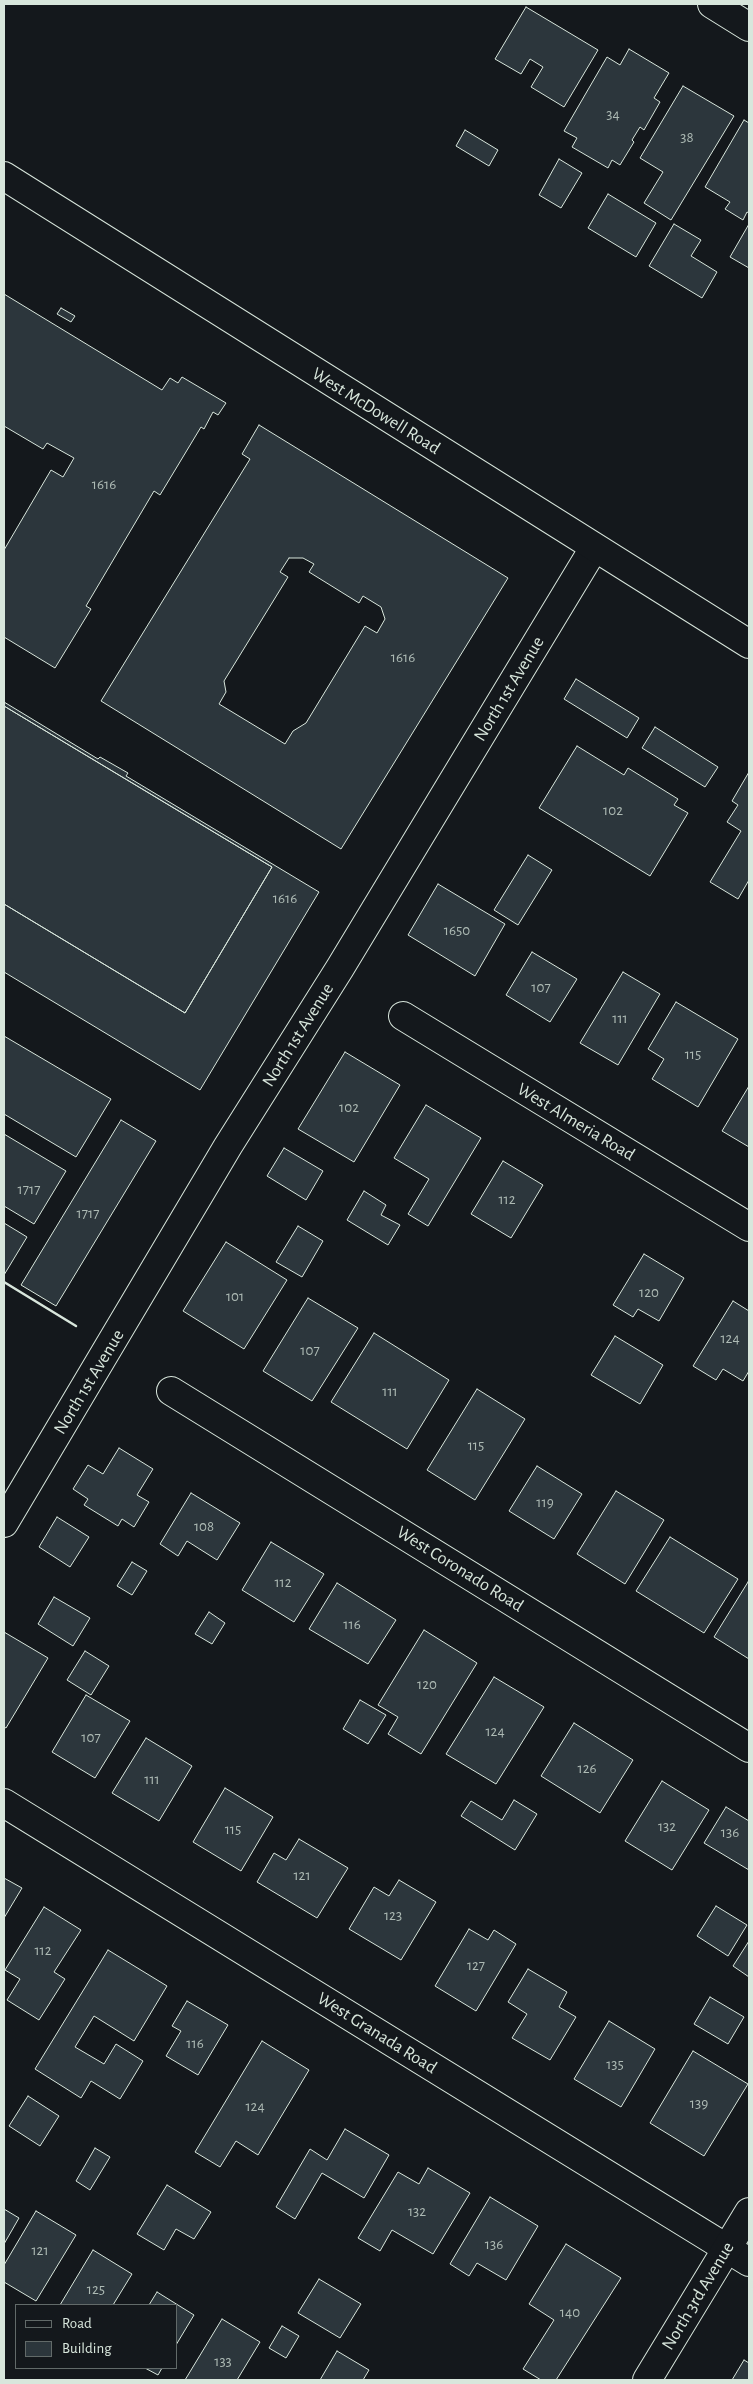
<!DOCTYPE html>
<html>
<head>
<meta charset="utf-8">
<style>
  body { margin:0 }
  #map { position:relative; width:753px; height:2384px; overflow:hidden; background:#14181c; font-family:"Alegreya Sans",sans-serif }
  canvas { display:block }
  .frame { position:absolute; inset:0; border:5px solid #d8e6dc; pointer-events:none }
  .legend { position:absolute; left:15px; top:2304px; width:162px; height:65px; box-sizing:border-box; background:#14181c; border:1px solid #626a69; margin:0; padding:6px 9px; list-style:none; font-size:15px; color:#d8e6dc }
  .legend li { display:flex; align-items:center; gap:10px; height:25px }
  .legend b { width:25px; border:1px solid #626a69 }
</style>
</head>
<body>
<div id="map">
<canvas width="753" height="2384"></canvas>
<div class="frame"></div>
<ul class="legend">
<li><b style="height:6px;background:#14181c"></b>Road</li>
<li><b style="height:14px;background:#2c363c"></b>Building</li>
</ul>
</div>
<script>
const ctx = document.querySelector('canvas').getContext('2d');
ctx.lineJoin = 'round';
function paint(path, color) {
  ctx.fillStyle = color;
  ctx.fill(path, 'evenodd');
}
function poly(rows) {
  const path = new Path2D();
  for (const r of rows) {
    path.moveTo(r[0], r[1]);
    for (let i = 2; i < r.length; i += 2) path.lineTo(r[i], r[i + 1]);
  }
  return path;
}
function stroke(path, color, width, dash) {
  ctx.strokeStyle = color;
  ctx.lineWidth = width;
  ctx.lineCap = dash ? 'butt' : 'round';
  ctx.setLineDash(dash || []);
  ctx.stroke(path);
}
function write(font, color, halo, rows, align = 'center') {
  ctx.font = font + ' "Alegreya Sans",sans-serif';
  ctx.lineWidth = 4;
  ctx.setLineDash([]);
  ctx.textBaseline = 'middle';
  ctx.strokeStyle = halo;
  ctx.fillStyle = color;
  for (const [text, x, y, turn = 0] of rows) {
    ctx.save();
    ctx.translate(x, y);
    ctx.rotate((+turn || 0) * Math.PI / 180);
    ctx.textAlign = isNaN(turn) ? turn : align;
    if (halo) ctx.strokeText(text, 0, 0);
    ctx.fillText(text, 0, 0);
    ctx.restore();
  }
}
const building = poly([
  [526,7,598,50,564,107,531,87,543,67,530,59,521,74,495,59,526,7],
  [629,49,669,73,654,98,660,102,644,130,640,127,632,140,634,142,620,165,612,160,608,168,572,147,577,138,564,131,607,57,620,65,629,49],
  [683,86,734,116,671,220,644,203,663,172,640,158,683,86],
  [744,120,749,123,749,213,747,212,743,220,725,209,730,202,705,187,744,120],
  [465,130,498,150,489,166,456,146,465,130],
  [559,159,582,173,561,208,539,195,559,159],
  [608,194,656,223,636,257,588,228,608,194],
  [674,224,701,240,691,256,717,272,702,298,649,266,674,224],
  [749,224,749,268,730,257,749,224],
  [4,294,162,390,170,378,178,383,182,377,226,403,218,415,213,412,204,429,201,427,160,495,154,491,86,606,91,609,55,668,4,637,4,550,51,470,63,477,74,458,47,443,43,449,4,426,4,294],
  [61,308,75,316,71,322,57,314,61,308],
  [259,425,508,578,341,849,101,701,250,459,242,454,259,425],
  [289,558,303,558,314,564,309,572,359,603,363,596,381,607,385,619,377,633,365,626,306,723,293,731,285,744,219,704,226,692,224,681,288,577,280,572,289,558],
  [576,679,639,718,627,738,564,699,576,679],
  [4,702,98,759,100,757,128,773,126,776,319,892,200,1090,4,972,4,904,185,1013,272,867,4,706,4,702],
  [4,706,272,867,185,1013,4,904,4,706],
  [655,727,718,767,705,787,642,748,655,727],
  [577,746,624,775,628,768,678,799,674,805,688,813,650,876,539,808,577,746],
  [749,772,749,880,738,899,710,882,741,831,727,822,738,805,732,801,749,772],
  [528,855,552,870,518,925,494,910,528,855],
  [438,884,505,924,475,976,408,935,438,884],
  [532,952,577,979,550,1022,506,995,532,952],
  [623,972,660,994,618,1065,580,1043,623,972],
  [676,1002,738,1039,698,1107,652,1079,664,1059,648,1049,676,1002],
  [4,1036,111,1099,76,1157,4,1114,4,1036],
  [345,1052,400,1085,354,1162,298,1129,345,1052],
  [749,1086,749,1147,722,1131,749,1086],
  [426,1105,481,1138,428,1226,408,1214,429,1179,394,1158,426,1105],
  [121,1120,156,1141,56,1306,21,1285,121,1120],
  [4,1134,66,1171,34,1224,4,1206,4,1134],
  [284,1148,323,1171,306,1200,267,1176,284,1148],
  [503,1161,543,1185,511,1238,471,1214,503,1161],
  [364,1191,386,1205,381,1215,400,1225,388,1245,347,1220,364,1191],
  [4,1223,27,1237,4,1275,4,1223],
  [298,1226,323,1241,302,1277,276,1262,298,1226],
  [226,1242,287,1280,244,1349,183,1311,226,1242],
  [644,1254,684,1278,659,1321,638,1309,633,1317,613,1305,644,1254],
  [308,1298,358,1328,312,1401,263,1371,308,1298],
  [733,1301,749,1311,749,1371,743,1381,723,1369,716,1380,693,1366,733,1301],
  [374,1333,449,1380,407,1449,331,1402,374,1333],
  [615,1336,663,1365,640,1404,591,1375,615,1336],
  [477,1389,525,1419,475,1500,427,1470,477,1389],
  [119,1448,153,1469,137,1495,149,1502,134,1527,122,1519,118,1526,84,1505,88,1499,73,1489,88,1465,103,1474,119,1448],
  [537,1466,582,1494,554,1539,509,1511,537,1466],
  [616,1491,664,1520,625,1584,577,1554,616,1491],
  [191,1493,240,1523,217,1560,187,1541,178,1556,160,1544,191,1493],
  [57,1517,89,1537,70,1567,39,1547,57,1517],
  [670,1537,738,1579,704,1633,636,1591,670,1537],
  [271,1542,324,1574,294,1622,242,1590,271,1542],
  [132,1562,147,1571,132,1595,117,1586,132,1562],
  [748,1582,749,1583,749,1659,714,1637,748,1582],
  [337,1583,396,1620,368,1664,309,1629,337,1583],
  [54,1597,90,1618,73,1646,38,1624,54,1597],
  [209,1612,225,1623,212,1644,195,1634,209,1612],
  [424,1630,477,1663,421,1754,388,1734,398,1717,378,1705,424,1630],
  [4,1632,48,1658,6,1728,4,1727,4,1632],
  [85,1651,109,1666,91,1695,67,1680,85,1651],
  [494,1677,544,1707,496,1784,446,1754,494,1677],
  [86,1695,130,1721,95,1778,52,1752,86,1695],
  [360,1700,386,1715,368,1744,343,1729,360,1700],
  [574,1723,633,1760,600,1813,541,1776,574,1723],
  [146,1738,192,1766,159,1821,112,1793,146,1738],
  [662,1781,709,1810,672,1870,625,1841,662,1781],
  [225,1788,273,1817,241,1871,193,1842,225,1788],
  [514,1800,537,1814,515,1850,461,1816,471,1801,502,1820,514,1800],
  [726,1807,749,1821,749,1870,704,1843,726,1807],
  [299,1839,348,1868,317,1918,257,1882,274,1853,286,1860,299,1839],
  [4,1878,22,1888,4,1918,4,1878],
  [399,1880,436,1902,401,1960,349,1929,374,1887,389,1896,399,1880],
  [716,1906,747,1925,728,1956,697,1936,716,1906],
  [44,1907,81,1930,54,1972,65,1979,39,2020,7,2000,20,1979,5,1970,44,1907],
  [469,1929,488,1940,494,1930,516,1944,476,2011,435,1986,469,1929],
  [749,1941,749,1977,733,1966,749,1941],
  [108,1950,167,1986,134,2041,94,2016,75,2047,104,2064,116,2044,143,2061,120,2099,91,2081,81,2098,35,2069,108,1950],
  [528,1969,567,1992,559,2007,576,2017,550,2060,512,2038,527,2014,508,2002,528,1969],
  [710,1997,744,2017,728,2044,694,2024,710,1997],
  [187,2001,228,2025,198,2075,166,2056,181,2031,172,2026,187,2001],
  [609,2021,655,2049,621,2107,574,2079,609,2021],
  [262,2041,309,2070,258,2155,236,2141,220,2167,195,2152,262,2041],
  [693,2051,748,2084,704,2156,650,2123,693,2051],
  [28,2096,59,2116,40,2146,9,2126,28,2096],
  [345,2129,389,2155,364,2198,322,2173,295,2219,276,2207,310,2149,327,2160,345,2129],
  [95,2148,110,2157,90,2190,76,2181,95,2148],
  [428,2168,470,2193,433,2254,392,2230,380,2251,358,2238,398,2172,419,2184,428,2168],
  [167,2185,211,2212,194,2239,176,2229,164,2250,137,2234,167,2185],
  [490,2197,538,2226,506,2280,477,2263,469,2276,450,2264,490,2197],
  [4,2209,19,2218,4,2244,4,2209],
  [36,2211,76,2235,36,2301,4,2282,4,2265,36,2211],
  [566,2244,621,2278,556,2380,541,2380,523,2369,554,2320,529,2304,566,2244],
  [93,2250,132,2274,113,2305,60,2305,93,2250],
  [319,2279,361,2304,340,2338,298,2313,319,2279],
  [157,2292,194,2315,176,2345,176,2305,149,2305,157,2292],
  [222,2319,260,2342,237,2380,185,2380,222,2319],
  [282,2326,299,2336,286,2358,269,2348,282,2326],
  [337,2351,369,2370,363,2380,320,2380,337,2351],
  [744,2360,749,2363,749,2380,732,2380,744,2360],
  [145,2368,162,2368,158,2375,145,2368]
]);
const minor = poly([
  [712,4,749,27],
  [403,1016,749,1227],
  [171,1391,749,1748],
  [4,1523,228,1146,340,968,594,548],
  [4,1803,749,2262]
]);
const tertiary = poly([
  [647,2380,749,2212]
]);
const primary = poly([
  [4,176,749,644]
]);
const wall = poly([
  [4,1282,76,1326]
]);
const numberNames = [
  ["34",613,114],
  ["38",687,137],
  ["1616",104,484],
  ["1616",403,657],
  ["102",613,810],
  ["1616",285,898],
  ["1650",457,930],
  ["107",541,987],
  ["111",620,1018],
  ["115",693,1054],
  ["102",349,1107],
  ["1717",29,1189],
  ["112",507,1199],
  ["1717",88,1213],
  ["120",649,1292],
  ["101",235,1296],
  ["124",730,1338],
  ["107",310,1350],
  ["111",390,1391],
  ["115",476,1445],
  ["119",545,1502],
  ["108",204,1526],
  ["112",283,1582],
  ["116",352,1624],
  ["120",427,1684],
  ["124",495,1731],
  ["107",91,1737],
  ["126",587,1768],
  ["111",152,1779],
  ["132",667,1826],
  ["115",233,1829],
  ["136",730,1832],
  ["121",302,1875],
  ["123",393,1915],
  ["112",43,1950],
  ["127",476,1965],
  ["116",195,2043],
  ["135",615,2064],
  ["139",699,2103],
  ["124",255,2106],
  ["132",417,2211],
  ["136",494,2244],
  ["121",40,2250],
  ["125",96,2289],
  ["140",570,2312],
  ["133",223,2361]
];
const streetNames = [
  ["West McDowell Road",376,411,32],
  ["North 1st Avenue",509,689,-59],
  ["North 1st Avenue",298,1035,-58],
  ["West Almeria Road",576,1122,31],
  ["North 1st Avenue",89,1382,-59],
  ["West Coronado Road",460,1569,32],
  ["West Granada Road",377,2033,32],
  ["North 3rd Avenue",698,2296,-59]
];
paint(building, '#2c363c');
stroke(building, '#d8e6dc', 1);
stroke(minor, '#d8e6dc', 30);
stroke(tertiary, '#d8e6dc', 30);
stroke(primary, '#d8e6dc', 30);
stroke(minor, '#14181c', 28);
stroke(tertiary, '#14181c', 28);
stroke(primary, '#14181c', 28);
stroke(wall, '#d8e6dc', 2.5);
write('15px', '#adbab4', null, numberNames);
write('18px', '#d8e6dc', '#14181c', streetNames);
</script>
</body>
</html>
